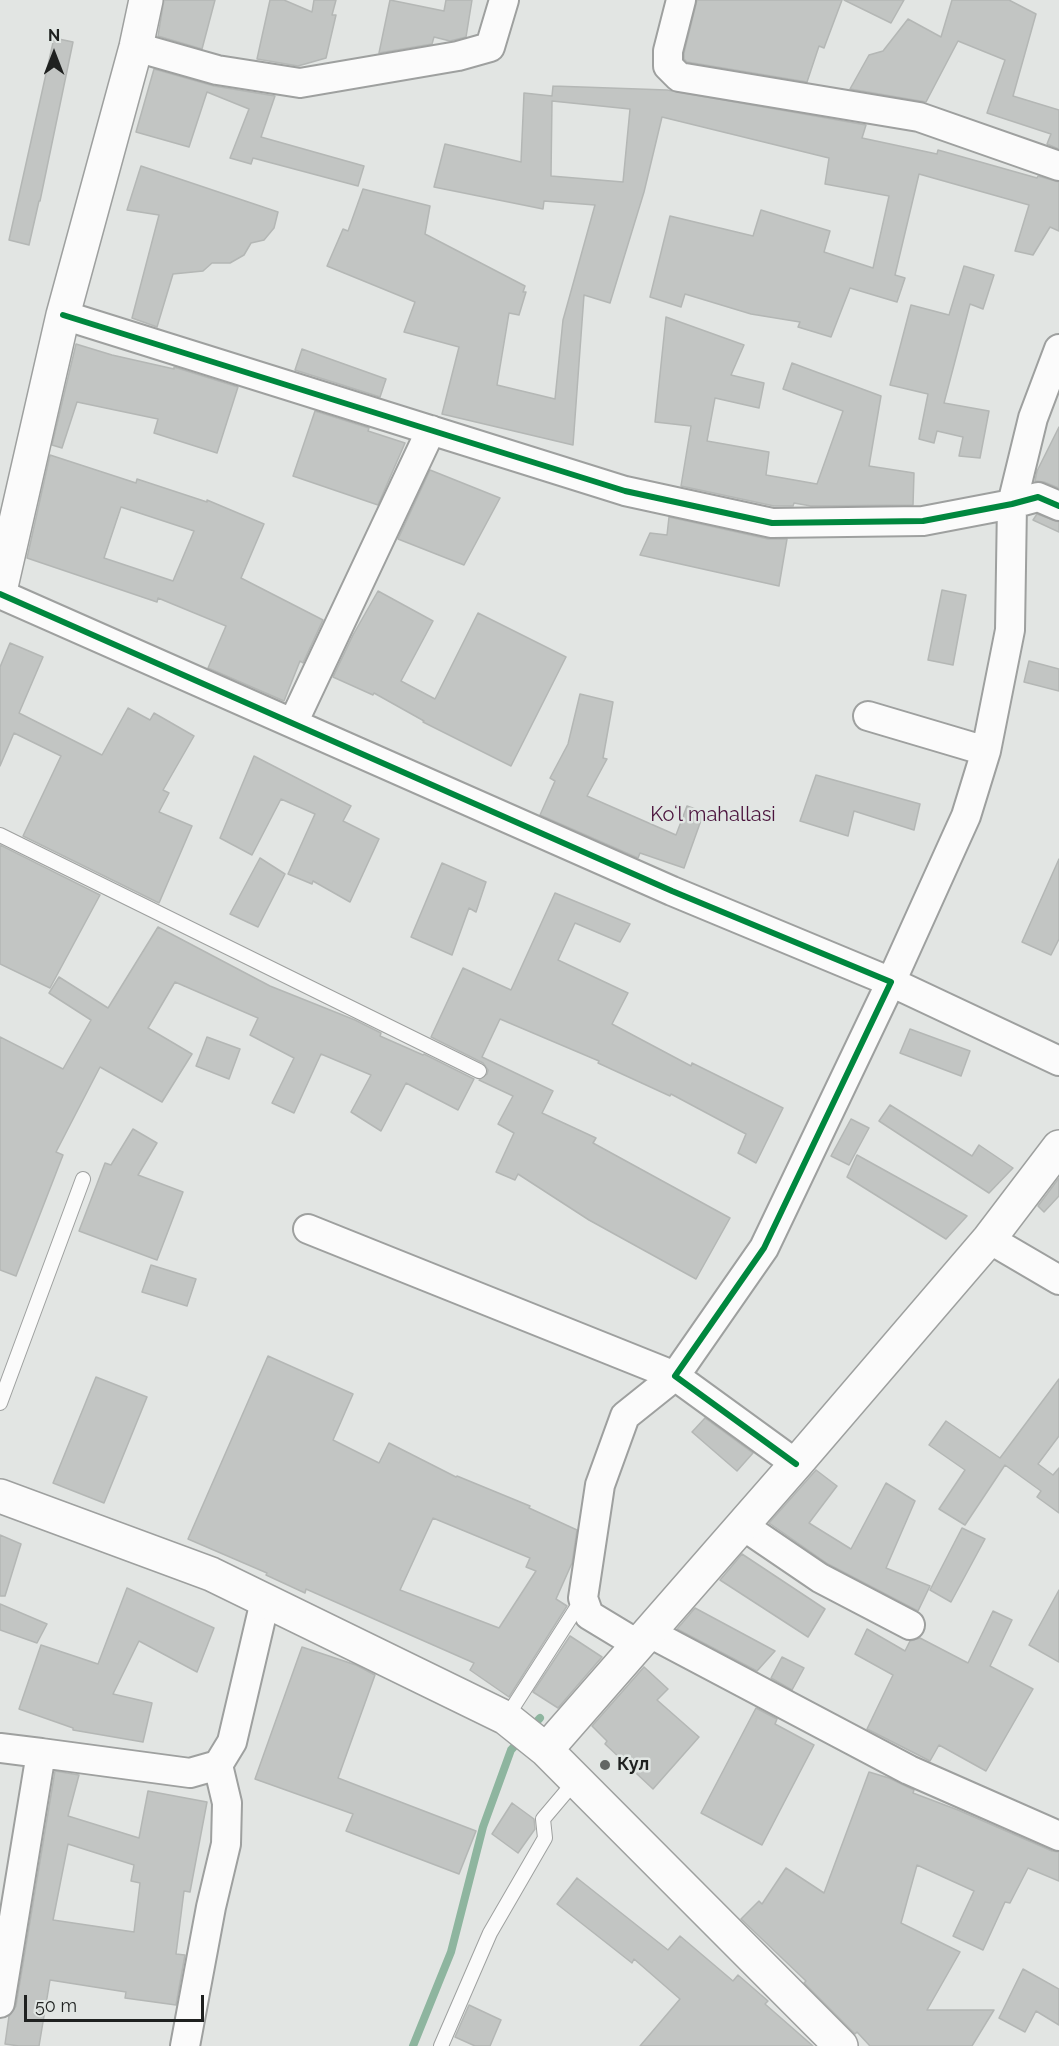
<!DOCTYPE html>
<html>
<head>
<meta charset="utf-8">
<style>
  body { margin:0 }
  #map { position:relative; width:1059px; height:2046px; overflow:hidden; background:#e2e5e3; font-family:Raleway,sans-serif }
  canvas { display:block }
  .north { position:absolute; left:24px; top:24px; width:60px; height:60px; -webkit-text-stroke:4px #e1e6e3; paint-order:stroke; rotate:0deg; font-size:16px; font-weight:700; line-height:24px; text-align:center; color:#1f2120 }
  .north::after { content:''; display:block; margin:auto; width:21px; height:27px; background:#1f2120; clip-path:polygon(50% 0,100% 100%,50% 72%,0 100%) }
  .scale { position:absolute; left:24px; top:1995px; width:180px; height:27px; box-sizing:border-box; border:3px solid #1f2120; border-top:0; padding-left:8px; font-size:18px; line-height:21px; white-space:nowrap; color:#1f2120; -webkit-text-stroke:4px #e1e6e3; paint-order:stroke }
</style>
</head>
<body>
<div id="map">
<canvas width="1059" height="2046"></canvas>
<div class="north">N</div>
<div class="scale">50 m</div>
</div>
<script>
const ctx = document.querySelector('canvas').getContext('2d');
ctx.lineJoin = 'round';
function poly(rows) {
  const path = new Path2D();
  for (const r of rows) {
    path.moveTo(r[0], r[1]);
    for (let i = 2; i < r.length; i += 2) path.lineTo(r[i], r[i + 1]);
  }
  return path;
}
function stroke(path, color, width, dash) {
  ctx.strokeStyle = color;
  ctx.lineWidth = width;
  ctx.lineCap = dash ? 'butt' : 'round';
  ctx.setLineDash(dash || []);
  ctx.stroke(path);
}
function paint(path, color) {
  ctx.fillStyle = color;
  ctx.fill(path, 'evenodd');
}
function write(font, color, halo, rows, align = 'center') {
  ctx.font = font + ' Raleway,sans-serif';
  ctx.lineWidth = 5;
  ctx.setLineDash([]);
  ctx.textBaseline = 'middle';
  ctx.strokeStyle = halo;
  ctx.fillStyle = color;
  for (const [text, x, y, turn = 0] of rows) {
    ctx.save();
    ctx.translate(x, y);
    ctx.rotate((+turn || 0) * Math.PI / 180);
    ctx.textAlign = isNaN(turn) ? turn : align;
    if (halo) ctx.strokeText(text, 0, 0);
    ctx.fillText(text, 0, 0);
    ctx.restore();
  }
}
const stream = poly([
  [530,1729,540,1718],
  [413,2046,451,1952,483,1827,511,1750,520,1740]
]);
const building = poly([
  [164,0,215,0,202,49,158,36,164,0],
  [270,0,284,0,312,12,314,0,336,0,332,15,336,15,326,58,298,66,257,59,270,0],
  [390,0,444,11,446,0,472,0,466,37,450,41,434,37,432,44,379,53,390,0],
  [697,0,842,0,824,48,819,46,807,82,687,62,684,59,684,53,697,0],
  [844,0,904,0,891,23,844,0],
  [952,0,1009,0,1036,14,1013,96,1059,110,1059,149,1047,144,1051,134,987,113,1005,60,958,41,926,102,850,89,869,55,883,51,908,19,941,37,952,0],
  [54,38,73,42,40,201,39,201,29,245,9,240,54,38],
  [154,69,214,86,275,96,261,137,364,166,358,186,253,158,251,164,230,158,249,109,207,92,189,147,136,132,154,69],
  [553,86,667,90,866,125,862,138,937,154,938,150,1037,178,1038,176,1059,182,1059,231,1050,227,1033,255,1015,251,1029,205,919,174,895,275,905,278,897,302,850,288,831,337,798,327,800,322,751,314,685,294,681,307,650,297,670,216,753,236,761,210,830,231,824,252,873,268,889,196,825,184,829,158,662,117,644,192,610,303,584,295,573,445,442,414,459,347,404,332,415,302,327,266,343,229,348,231,363,189,430,206,425,234,525,286,523,292,526,292,519,315,509,313,497,385,555,399,563,320,595,205,544,201,543,209,434,187,445,144,521,162,524,93,552,96,553,86],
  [552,101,630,109,623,182,551,176,552,101],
  [141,166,278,212,274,228,264,240,251,243,244,255,230,263,212,263,203,271,173,274,157,327,132,318,159,215,127,210,141,166],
  [964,266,994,275,983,309,970,304,944,403,989,411,980,458,959,456,963,437,937,431,934,443,919,439,928,394,890,385,911,305,949,315,964,266],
  [666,317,744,345,731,375,764,383,759,408,715,398,707,441,769,452,766,475,817,484,843,411,783,389,792,363,881,396,869,466,914,473,913,505,811,506,794,503,793,506,774,506,681,486,691,426,655,422,666,317],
  [76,344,112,355,174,369,174,367,238,387,217,453,154,433,158,419,77,402,62,448,52,445,76,344],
  [302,349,386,379,380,397,295,370,302,349],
  [315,411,369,428,368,431,405,443,378,505,293,476,315,411],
  [1059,427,1059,488,1044,482,1035,481,1037,471,1059,427],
  [50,455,136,483,137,479,207,502,207,500,264,524,241,578,323,620,303,663,300,661,284,701,208,668,226,626,158,598,157,602,27,558,50,455],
  [121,507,194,531,173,581,104,558,121,507],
  [430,470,500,498,464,565,398,539,430,470],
  [1037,514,1059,522,1059,532,1033,520,1037,514],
  [669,517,768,539,787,539,779,586,640,555,650,533,667,535,669,517],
  [942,590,966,595,953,665,928,660,942,590],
  [378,591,433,621,401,681,435,699,478,613,566,657,511,766,423,722,424,721,374,693,373,695,333,677,353,635,378,591],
  [10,643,43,657,19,713,102,755,128,708,150,720,154,713,194,736,163,790,169,793,159,812,192,826,159,903,23,836,61,756,14,733,0,766,0,667,10,643],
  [1029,661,1059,669,1059,691,1024,682,1029,661],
  [580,694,613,702,603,758,607,759,587,796,676,835,687,806,704,812,684,868,640,853,638,858,540,815,555,781,550,778,568,744,580,694],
  [254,756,351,806,343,821,379,839,350,902,313,881,312,884,288,874,315,814,281,799,252,855,220,838,254,756],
  [816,775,920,804,914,830,854,811,848,836,800,821,816,775],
  [0,845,100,895,50,988,0,964,0,845],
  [260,858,285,874,258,927,230,914,260,858],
  [1059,859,1059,939,1051,955,1022,942,1059,859],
  [442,863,486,882,476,912,469,908,452,955,411,937,442,863],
  [555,893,630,924,620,942,575,923,558,960,628,993,612,1024,691,1066,692,1063,783,1108,756,1163,738,1153,746,1134,671,1094,670,1096,598,1063,599,1061,500,1019,482,1057,553,1091,542,1113,596,1138,593,1143,730,1218,696,1279,589,1220,518,1174,515,1180,496,1172,514,1133,498,1124,513,1096,479,1080,487,1074,488,1070,483,1063,431,1037,463,968,511,990,555,893],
  [158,927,270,986,355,1020,381,1033,380,1036,423,1055,424,1054,474,1079,458,1110,406,1083,381,1131,351,1112,371,1075,321,1054,294,1113,272,1103,294,1058,250,1035,258,1018,175,982,148,1028,192,1054,162,1102,100,1067,56,1152,63,1155,16,1276,0,1270,0,1037,63,1069,91,1020,49,993,59,977,108,1008,158,927],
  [910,1029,970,1051,961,1076,900,1053,910,1029],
  [207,1037,240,1049,229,1079,196,1066,207,1037],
  [890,1105,972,1156,979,1145,1013,1168,989,1193,879,1121,890,1105],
  [851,1119,869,1128,849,1165,831,1156,851,1119],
  [133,1129,157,1143,138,1175,183,1192,157,1260,79,1231,105,1163,111,1165,133,1129],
  [857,1155,967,1216,946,1239,847,1177,857,1155],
  [1059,1178,1059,1196,1044,1212,1038,1206,1059,1178],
  [151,1265,196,1279,187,1306,142,1292,151,1265],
  [268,1356,353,1394,333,1440,379,1463,389,1443,456,1477,457,1476,530,1506,529,1508,577,1530,572,1563,556,1599,567,1606,509,1697,470,1670,474,1663,306,1589,305,1593,266,1575,267,1573,188,1539,268,1356],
  [433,1518,530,1558,526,1567,536,1571,499,1628,400,1590,433,1518],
  [96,1377,147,1397,104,1503,53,1483,96,1377],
  [1059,1379,1059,1436,1038,1464,1053,1475,1059,1468,1059,1513,1037,1497,1041,1491,1005,1465,965,1525,939,1509,965,1470,929,1445,946,1421,1000,1458,1059,1379],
  [705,1418,753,1453,737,1471,692,1432,705,1418],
  [816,1470,837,1486,809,1523,851,1549,886,1483,915,1501,886,1568,930,1586,918,1611,828,1564,769,1523,816,1470],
  [962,1528,985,1539,951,1602,930,1590,962,1528],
  [0,1535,21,1544,5,1596,0,1596,0,1535],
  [742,1554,825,1609,808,1637,720,1580,742,1554],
  [127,1588,214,1628,197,1672,139,1641,113,1694,152,1703,143,1742,73,1730,73,1728,19,1709,41,1645,98,1664,127,1588],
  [1059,1590,1059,1662,1029,1645,1059,1590],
  [0,1604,47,1624,37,1643,0,1630,0,1604],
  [695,1608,775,1651,757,1671,677,1629,695,1608],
  [993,1611,1012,1620,990,1666,1033,1689,986,1771,939,1745,930,1761,867,1729,893,1675,855,1654,867,1629,905,1651,910,1641,920,1638,968,1663,993,1611],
  [570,1636,602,1657,558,1708,533,1692,570,1636],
  [302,1647,356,1665,375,1675,338,1778,476,1831,459,1874,346,1831,353,1814,255,1779,302,1647],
  [782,1657,804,1668,792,1690,771,1678,782,1657],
  [644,1667,668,1689,657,1700,699,1737,653,1789,605,1744,607,1741,592,1726,644,1667],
  [756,1708,777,1719,775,1724,814,1745,762,1845,701,1813,756,1708],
  [55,1771,79,1775,68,1816,139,1838,148,1791,207,1802,190,1892,184,1891,176,1954,185,1955,176,2005,125,1998,126,1992,50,1980,39,2046,19,2046,5,2044,9,2016,16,2006,55,1771],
  [68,1844,134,1865,131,1881,140,1883,134,1932,53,1920,68,1844],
  [869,1772,889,1778,914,1790,913,1793,958,1810,1052,1851,1059,1852,1059,1881,1028,1868,1010,1903,1005,1902,983,1950,953,1936,974,1891,917,1865,901,1923,960,1952,927,2010,994,2010,972,2046,870,2046,857,2032,855,2034,804,1983,806,1981,741,1919,759,1901,762,1904,786,1868,824,1893,869,1772],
  [512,1803,534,1819,535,1829,518,1853,492,1834,512,1803],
  [577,1878,668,1950,680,1936,733,1981,738,1975,768,2001,765,2004,813,2046,640,2046,680,1999,634,1959,632,1963,557,1904,577,1878],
  [1023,1969,1059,1989,1059,2025,1036,2011,1025,2032,999,2018,1023,1969],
  [469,2005,501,2020,490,2046,475,2046,455,2037,469,2005]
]);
const lane = poly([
  [0,835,479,1071],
  [0,1403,83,1179],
  [506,1718,583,1598],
  [441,2046,490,1933,545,1838,543,1819,576,1780]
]);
const street = poly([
  [681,0,668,51,668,66,679,77,919,117,1059,166],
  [136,47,217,70,300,83,458,56,490,47,504,0],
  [63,315,625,491,772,523,923,521,1012,504,1038,497,1059,506],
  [1059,349,1033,418,1012,504,1010,630,986,751,966,816,891,982,1059,1061],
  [0,594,672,891,891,982,764,1248,675,1376,796,1464],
  [868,716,986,751],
  [293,723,431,430],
  [308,1229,675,1376,625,1416,600,1485,583,1598,589,1615,637,1644],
  [989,1239,1059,1280],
  [742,1525,820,1578,910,1625],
  [648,1632,909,1770,1059,1836],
  [0,1748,41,1753],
  [0,2003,41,1753,190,1773,218,1765,232,1742,265,1601],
  [185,2046,211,1907,226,1844,227,1803,218,1765]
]);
const secondary = poly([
  [0,591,63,315,136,47,146,0],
  [0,1496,211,1574,506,1718,546,1750,841,2046],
  [546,1750,796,1464,989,1239,1059,1147]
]);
const cycleway = poly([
  [63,315,625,491,772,523,923,521,1012,504,1038,497,1059,506],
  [0,594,672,891,891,982,764,1248,675,1376,796,1464]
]);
const markers = [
  [605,1765,6,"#636664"]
];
const poiNames = [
  ["Кул",617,1765]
];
const neighbourhoodNames = [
  ["Koʻl mahallasi",713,815]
];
stroke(stream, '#8eb59f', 8);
paint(building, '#c2c5c3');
stroke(building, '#b4b7b5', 1.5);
stroke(lane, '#9ea09f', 16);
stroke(street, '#9ea09f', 32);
stroke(secondary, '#9ea09f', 36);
stroke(lane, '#fbfbfb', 14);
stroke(street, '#fbfbfb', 28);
stroke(secondary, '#fbfbfb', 33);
stroke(cycleway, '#00873e', 6);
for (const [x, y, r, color] of markers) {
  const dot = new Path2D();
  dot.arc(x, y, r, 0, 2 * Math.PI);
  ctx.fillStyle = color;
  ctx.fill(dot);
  stroke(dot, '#e1e6e3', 2);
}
write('bold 18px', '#1f2120', '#e1e6e3', poiNames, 'left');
write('20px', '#4b133d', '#e1e6e3', neighbourhoodNames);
</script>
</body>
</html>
